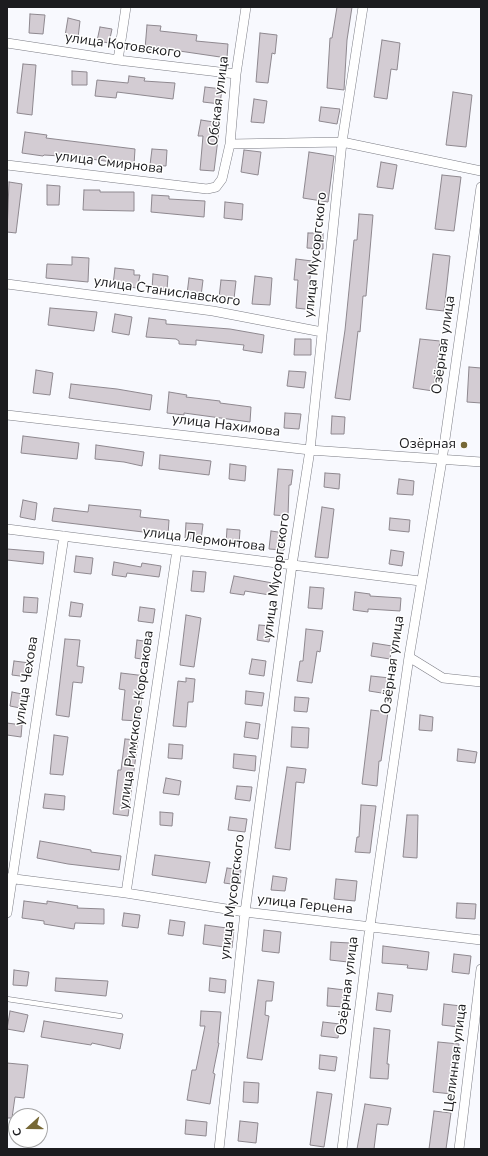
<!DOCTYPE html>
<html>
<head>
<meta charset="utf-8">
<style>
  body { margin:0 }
  #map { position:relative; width:488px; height:1156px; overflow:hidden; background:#f8f9fe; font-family:"Nunito Sans",sans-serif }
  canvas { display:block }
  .frame { position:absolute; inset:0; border:8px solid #1c1c1f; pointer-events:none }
  .north { position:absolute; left:8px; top:1108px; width:40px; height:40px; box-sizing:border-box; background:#fff; border:1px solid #a4a4a5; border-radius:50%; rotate:249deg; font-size:11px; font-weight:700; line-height:16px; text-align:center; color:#1c1c1f }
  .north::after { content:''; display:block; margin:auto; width:14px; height:18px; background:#776835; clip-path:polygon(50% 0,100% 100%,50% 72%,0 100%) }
</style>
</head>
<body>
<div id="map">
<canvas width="488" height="1156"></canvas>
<div class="frame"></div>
<div class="north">С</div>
</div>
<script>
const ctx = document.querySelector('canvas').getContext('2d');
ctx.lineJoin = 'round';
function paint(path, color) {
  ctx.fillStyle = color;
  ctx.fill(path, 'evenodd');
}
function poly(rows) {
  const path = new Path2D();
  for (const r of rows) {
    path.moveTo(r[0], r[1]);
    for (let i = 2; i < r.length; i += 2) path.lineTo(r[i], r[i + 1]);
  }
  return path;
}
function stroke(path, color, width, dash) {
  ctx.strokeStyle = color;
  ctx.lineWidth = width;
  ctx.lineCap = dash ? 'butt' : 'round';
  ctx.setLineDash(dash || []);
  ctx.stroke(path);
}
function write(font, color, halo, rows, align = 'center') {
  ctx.font = font + ' "Nunito Sans",sans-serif';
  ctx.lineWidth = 3;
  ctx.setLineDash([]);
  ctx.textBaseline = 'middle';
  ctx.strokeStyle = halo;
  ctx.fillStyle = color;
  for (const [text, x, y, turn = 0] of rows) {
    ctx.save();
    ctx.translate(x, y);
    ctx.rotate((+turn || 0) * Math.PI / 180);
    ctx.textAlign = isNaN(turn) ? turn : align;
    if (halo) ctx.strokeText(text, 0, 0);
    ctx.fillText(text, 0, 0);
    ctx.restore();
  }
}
const building = poly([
  [337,7,352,7,347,40,344,90,327,88,330,38,332,38,337,7],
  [30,14,45,15,43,34,29,33,30,14],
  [68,18,80,21,78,38,65,36,68,18],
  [147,25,161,26,160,31,197,35,196,41,228,44,227,58,159,48,159,50,145,49,147,25],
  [100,27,112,29,109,43,97,41,100,27],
  [260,33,277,35,275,54,272,53,268,83,256,82,260,33],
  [382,40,400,43,397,70,391,69,387,99,374,97,382,40],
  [23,64,36,65,32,115,17,113,23,64],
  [72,71,87,72,87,85,72,85,72,71],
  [129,76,145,78,144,81,175,83,173,99,117,92,116,98,95,96,97,80,128,83,129,76],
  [205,87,222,89,220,104,203,102,205,87],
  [453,92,472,95,466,147,446,145,453,92],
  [254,99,267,101,264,123,251,122,254,99],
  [321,107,340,109,337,124,319,121,321,107],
  [201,120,220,123,214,171,200,170,203,136,198,136,201,120],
  [25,132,47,135,46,138,135,149,134,165,77,157,44,155,43,156,22,153,25,132],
  [152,149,167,150,166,166,150,165,152,149],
  [244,150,261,152,258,175,241,172,244,150],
  [309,152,334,156,328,202,303,198,309,152],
  [381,162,397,165,393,189,377,187,381,162],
  [442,175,461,177,454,231,435,229,442,175],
  [9,182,22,184,16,233,7,232,9,182],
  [47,185,60,186,59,205,47,205,47,185],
  [84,190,100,190,100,192,134,192,134,211,83,210,84,190],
  [152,195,169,196,169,199,205,201,204,217,151,212,152,195],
  [225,202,243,204,242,220,224,218,225,202],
  [359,214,373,215,366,296,363,296,360,332,358,331,350,400,335,398,345,330,354,240,357,240,359,214],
  [308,233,323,233,323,249,307,248,308,233],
  [433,254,450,256,444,311,426,309,433,254],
  [72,257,89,258,88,282,46,278,47,264,72,265,72,257],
  [296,259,312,261,308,296,314,297,313,310,296,308,298,280,294,280,296,259],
  [115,268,134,270,134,275,140,275,137,288,113,285,115,268],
  [153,274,168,276,167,290,152,289,153,274],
  [255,276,272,278,270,305,252,304,255,276],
  [189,278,203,280,201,296,187,294,189,278],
  [221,280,236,281,234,299,219,298,221,280],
  [50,308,97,312,94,331,48,325,50,308],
  [115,314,132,317,129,335,112,332,115,314],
  [149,318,166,320,166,324,230,329,264,335,262,353,243,350,244,345,196,340,196,345,179,344,179,341,176,339,146,337,149,318],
  [295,339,311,339,311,355,294,355,295,339],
  [420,339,440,341,433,391,413,388,420,339],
  [469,367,481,368,481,403,467,402,469,367],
  [36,370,53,373,50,395,33,393,36,370],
  [289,371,306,372,304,388,287,386,289,371],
  [71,384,117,389,152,395,150,410,69,398,71,384],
  [169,392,187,395,186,397,220,401,220,403,251,407,250,422,184,413,184,415,167,413,169,392],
  [285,413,301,414,299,429,284,428,285,413],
  [332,416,345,417,344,434,331,434,332,416],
  [23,436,79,443,77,459,21,453,23,436],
  [96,445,144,452,142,466,124,462,95,459,96,445],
  [160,455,211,461,209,475,159,469,160,455],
  [230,464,246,466,245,481,229,479,230,464],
  [278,469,293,470,291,485,289,485,288,516,274,515,278,469],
  [325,473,340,474,339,489,324,487,325,473],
  [399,479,414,481,413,495,397,494,399,479],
  [23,500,37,503,35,520,20,517,23,500],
  [89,505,141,510,140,517,169,520,168,535,52,521,54,508,88,512,89,505],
  [322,507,334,509,328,558,315,557,322,507],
  [390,518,410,520,409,532,389,530,390,518],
  [186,523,203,524,201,540,185,538,186,523],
  [227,529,240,530,239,545,226,544,227,529],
  [271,531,285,533,284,550,269,549,271,531],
  [7,549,44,552,43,564,7,560,7,549],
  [391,550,404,552,402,566,389,564,391,550],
  [76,556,93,558,91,574,74,572,76,556],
  [114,562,141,567,142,563,161,566,159,577,127,573,126,577,112,575,114,562],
  [193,571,206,572,204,592,191,591,193,571],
  [234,576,278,584,276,596,245,591,244,595,230,593,234,576],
  [310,587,324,588,322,609,308,608,310,587],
  [355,592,370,594,370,596,401,598,400,611,368,609,368,612,353,610,355,592],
  [24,597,38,598,37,613,23,612,24,597],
  [71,602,83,604,81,617,69,616,71,602],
  [140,607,155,609,153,623,138,621,140,607],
  [186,615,201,618,194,667,180,665,186,615],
  [259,625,272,626,269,642,257,640,259,625],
  [306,629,323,631,320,652,317,651,312,683,297,681,300,661,303,661,306,629],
  [65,639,80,640,77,666,84,667,82,683,73,682,69,717,56,715,65,639],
  [137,640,150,642,148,660,135,658,137,640],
  [373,643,392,646,390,659,371,656,373,643],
  [252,659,266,661,264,676,249,674,252,659],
  [14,661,30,663,28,677,12,675,14,661],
  [121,673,146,676,143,693,142,693,139,721,122,720,125,690,119,689,121,673],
  [371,676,390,678,388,694,369,691,371,676],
  [186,678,195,679,193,702,188,702,186,727,173,726,178,681,186,682,186,678],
  [246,691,264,693,262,706,245,704,246,691],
  [12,692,27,695,25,709,10,706,12,692],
  [295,697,309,698,307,712,294,711,295,697],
  [371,710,388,712,381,761,379,761,377,786,362,784,371,710],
  [420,715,433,717,432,731,419,730,420,715],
  [246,722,260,724,258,739,244,737,246,722],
  [7,723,22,725,21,737,7,735,7,723],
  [292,727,309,728,308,748,291,747,292,727],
  [54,735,68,737,63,775,50,774,54,735],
  [125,739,138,740,128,816,113,814,118,770,121,770,125,739],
  [169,744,183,745,182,759,168,758,169,744],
  [458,749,477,752,475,763,457,761,458,749],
  [234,754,256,756,255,771,233,768,234,754],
  [287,767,306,769,304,783,296,782,290,850,275,848,287,767],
  [166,778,181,781,179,795,163,793,166,778],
  [237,786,252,787,250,801,235,799,237,786],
  [45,794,65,796,64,810,43,808,45,794],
  [361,805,376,806,370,853,355,852,357,837,359,837,361,805],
  [160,812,173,813,172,826,160,825,160,812],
  [407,815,418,815,417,858,403,857,407,815],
  [230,817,247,819,245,832,228,830,230,817],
  [40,841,91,850,91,852,121,856,119,870,68,864,37,858,40,841],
  [155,855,210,862,206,883,152,875,155,855],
  [227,868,241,870,239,885,224,883,227,868],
  [273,876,287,878,285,891,271,890,273,876],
  [336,879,357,881,355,901,334,899,336,879],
  [24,901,47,904,47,901,78,906,77,908,104,909,104,924,75,923,74,929,44,924,44,921,22,918,24,901],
  [457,903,476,904,475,919,456,918,457,903],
  [124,913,140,915,138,928,122,926,124,913],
  [170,920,185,922,183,936,168,934,170,920],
  [205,925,234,929,232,948,203,944,205,925],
  [264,930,281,932,279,953,262,951,264,930],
  [331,942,350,943,348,962,330,960,331,942],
  [383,946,429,952,427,970,407,968,408,965,382,963,383,946],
  [454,954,471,956,469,974,452,972,454,954],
  [14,970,29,972,27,986,13,985,14,970],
  [56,978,108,981,106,996,55,991,56,978],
  [210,978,226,980,225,993,209,991,210,978],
  [258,980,274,982,272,1001,266,1001,265,1015,269,1016,262,1060,247,1058,258,980],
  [328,988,345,990,344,1007,327,1006,328,988],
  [378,993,393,995,391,1012,376,1010,378,993],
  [444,1004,461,1006,459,1027,442,1025,444,1004],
  [10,1011,28,1015,24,1032,7,1029,10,1011],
  [201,1011,221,1012,218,1043,219,1043,213,1073,215,1074,210,1104,187,1100,192,1070,196,1070,205,1026,200,1026,201,1011],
  [44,1021,123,1034,120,1049,92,1043,91,1045,41,1037,44,1021],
  [323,1022,340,1024,338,1038,321,1036,323,1022],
  [374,1028,390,1030,387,1064,389,1064,388,1079,370,1078,374,1028],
  [438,1042,459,1044,452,1094,433,1092,438,1042],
  [320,1055,337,1057,335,1071,319,1069,320,1055],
  [7,1063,28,1065,24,1098,15,1097,12,1118,7,1118,7,1063],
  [244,1082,259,1083,258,1103,243,1102,244,1082],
  [317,1092,332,1094,324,1147,310,1145,317,1092],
  [365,1104,391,1108,388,1125,377,1124,374,1149,357,1149,365,1104],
  [434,1111,451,1113,446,1149,429,1149,434,1111],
  [186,1120,207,1122,206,1136,185,1134,186,1120],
  [240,1121,258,1123,256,1143,238,1141,240,1121]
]);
const service = poly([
  [7,999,120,1016]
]);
const minor = poly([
  [7,43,118,60,236,74],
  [118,60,126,7],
  [230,144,342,142,481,171],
  [7,165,207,189,216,187,222,179,230,144,236,74,246,7],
  [7,284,213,311,322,332],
  [7,415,310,450,481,462],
  [7,529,420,581],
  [409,657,443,678,481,682],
  [7,878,126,893,245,912,481,940],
  [126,893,177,550],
  [7,913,64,536],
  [219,1149,245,912,292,565,310,450,342,142,363,7],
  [342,1149,370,926,409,657,442,460,481,187],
  [459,1149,481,969]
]);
const markers = [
  [464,445,4,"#776835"]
];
const streetNames = [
  ["улица Котовского",123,46,8],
  ["Обская улица",219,101,-83],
  ["улица Смирнова",109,163,7],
  ["улица Мусоргского",316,255,-84],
  ["улица Станиславского",167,292,8],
  ["Озёрная улица",444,345,-82],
  ["улица Нахимова",226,426,7],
  ["улица Лермонтова",204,540,7],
  ["улица Мусоргского",277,576,-82],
  ["Озёрная улица",393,665,-82],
  ["улица Чехова",27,681,-81],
  ["улица Римского-Корсакова",137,720,-82],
  ["улица Мусоргского",233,897,-83],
  ["улица Герцена",305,905,6],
  ["Озёрная улица",348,986,-83],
  ["Целинная улица",456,1058,-83]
];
const poiNames = [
  ["Озёрная",456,445]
];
paint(building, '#d3ccd3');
stroke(building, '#8e888f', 1);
stroke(service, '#7b7c84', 5.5);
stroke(minor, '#7b7c84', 10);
stroke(service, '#fff', 4.5);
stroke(minor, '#fff', 9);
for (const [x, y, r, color] of markers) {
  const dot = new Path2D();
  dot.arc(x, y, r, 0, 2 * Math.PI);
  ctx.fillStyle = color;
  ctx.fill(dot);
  stroke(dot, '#fff', 1.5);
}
write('14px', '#1c1c1f', '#fff', streetNames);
write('14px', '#1c1c1f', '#fff', poiNames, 'right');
</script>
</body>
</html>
